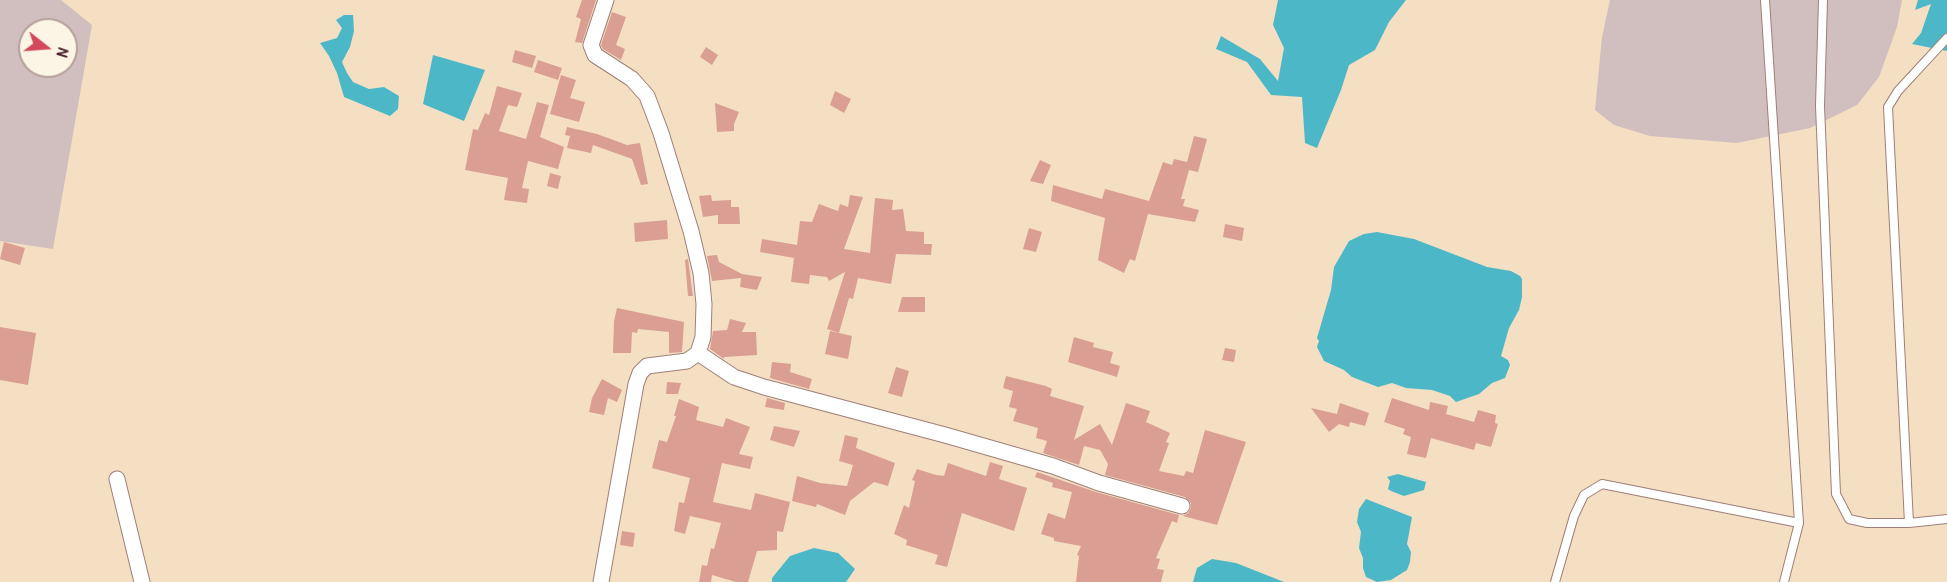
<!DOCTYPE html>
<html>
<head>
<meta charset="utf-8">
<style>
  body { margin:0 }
  #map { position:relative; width:1947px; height:582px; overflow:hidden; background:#f4dfc3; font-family:"Patrick Hand",sans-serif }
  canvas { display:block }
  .north { position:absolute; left:18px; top:18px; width:60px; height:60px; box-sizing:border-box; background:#fcf5e5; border:2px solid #b59f9b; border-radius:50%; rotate:107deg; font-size:16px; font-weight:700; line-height:24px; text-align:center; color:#4a1f2b }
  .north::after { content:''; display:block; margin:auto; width:21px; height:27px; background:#d1495b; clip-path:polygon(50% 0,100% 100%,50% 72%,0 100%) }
</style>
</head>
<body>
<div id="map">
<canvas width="1947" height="582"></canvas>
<div class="north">N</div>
</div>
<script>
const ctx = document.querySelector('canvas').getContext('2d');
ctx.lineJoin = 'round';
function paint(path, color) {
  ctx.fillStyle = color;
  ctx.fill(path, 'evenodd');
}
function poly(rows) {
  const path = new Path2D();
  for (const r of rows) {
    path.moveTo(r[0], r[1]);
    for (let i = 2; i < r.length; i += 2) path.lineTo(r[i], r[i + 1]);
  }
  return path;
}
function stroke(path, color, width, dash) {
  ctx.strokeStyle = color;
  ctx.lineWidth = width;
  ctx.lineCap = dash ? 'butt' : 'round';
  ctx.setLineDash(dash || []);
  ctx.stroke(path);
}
const industrial = poly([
  [0,0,61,0,92,25,53,249,0,241],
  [30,30,66,30,66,66,30,66],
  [1610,0,1902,0,1897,27,1879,77,1857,105,1810,128,1737,143,1650,136,1614,125,1595,110,1602,37]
]);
const water = poly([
  [1278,0,1406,0,1389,22,1375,50,1349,65,1341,90,1317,148,1305,143,1302,97,1271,95,1247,62,1216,49,1221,36,1260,59,1278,81,1284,48,1273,25],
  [1918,0,1947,0,1947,51,1912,44,1921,33,1931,4,1915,10],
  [344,15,353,15,354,31,350,47,342,62,347,73,353,82,369,89,384,87,399,96,398,109,390,116,344,97,337,73,329,56,320,43,337,38,342,28,336,20],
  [433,55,485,70,464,121,423,104],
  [1377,232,1414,239,1487,267,1511,271,1520,276,1522,279,1522,297,1519,310,1509,328,1501,356,1508,360,1510,365,1505,378,1492,383,1479,394,1456,402,1450,396,1432,390,1406,388,1392,383,1378,387,1352,377,1344,370,1324,361,1317,347,1319,341,1317,338,1331,290,1334,267,1349,241,1364,234],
  [1398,474,1426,482,1424,490,1404,496,1391,491,1388,489,1390,481,1387,477],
  [1366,499,1412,517,1407,544,1411,552,1410,562,1407,570,1391,580,1377,582,1366,577,1363,568,1363,558,1359,548,1361,532,1357,522,1359,509],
  [814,548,838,553,855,569,846,582,772,582,772,578,790,556],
  [1212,559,1236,563,1284,582,1193,582,1197,568]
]);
const building = poly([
  [582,0,596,0,582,43,575,42,581,19,576,17],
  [612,12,626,17,616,45,625,49,621,60,603,49,601,45],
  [706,47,718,55,712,65,700,57],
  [515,50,536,56,532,68,512,62],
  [538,60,562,68,558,80,534,72],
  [561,75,576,80,570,98,585,102,579,122,550,114],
  [497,86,522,93,517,107,508,105,499,131,526,139,537,102,549,105,540,137,564,147,558,169,528,161,522,188,529,189,527,203,504,200,508,178,465,170,473,129,478,130,485,113,489,115],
  [835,91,851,99,844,113,830,105],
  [715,103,739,112,734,124,734,131,717,132],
  [567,127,597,134,627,145,640,143,648,184,641,185,632,159,593,145,591,153,567,148,570,136,565,135],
  [1194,136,1207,139,1198,172,1189,170,1181,199,1185,199,1183,206,1199,210,1195,222,1148,214,1135,261,1130,259,1124,273,1098,260,1105,218,1051,201,1053,185,1102,199,1105,189,1149,201,1163,162,1172,165,1174,159,1187,162],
  [1040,160,1051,165,1043,184,1030,181],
  [550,173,561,176,558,189,547,186],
  [711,195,712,201,731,200,731,207,739,207,740,224,718,224,718,215,703,217,699,196],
  [850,195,863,197,844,249,870,253,875,198,893,200,892,210,903,209,906,231,924,232,924,244,932,244,931,255,896,254,891,284,858,278,853,299,849,298,839,333,827,329,845,272,829,281,827,277,810,275,809,284,791,282,794,258,760,252,762,239,797,245,800,221,812,222,819,204,838,211,840,204,848,207],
  [667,220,668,239,635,242,634,223],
  [1225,224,1244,228,1242,241,1223,237],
  [1029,228,1042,232,1036,252,1023,249],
  [4,242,25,248,20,265,0,259],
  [717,255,719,262,742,274,762,277,757,290,740,287,741,278,712,281,707,256],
  [688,259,693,296,688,296,685,260],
  [902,297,925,297,925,312,898,312],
  [617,308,684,322,682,352,669,353,669,332,638,329,637,333,632,332,631,353,613,353,614,321],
  [730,319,746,323,742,332,756,332,757,355,724,357,724,359,710,349,713,331,727,330],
  [0,327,36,333,28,385,0,380],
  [830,331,852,336,848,359,825,354],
  [1074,337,1094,343,1093,347,1113,352,1110,363,1120,366,1117,377,1068,362],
  [1225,348,1236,350,1234,362,1222,360],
  [772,362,791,364,790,372,812,379,809,389,770,378],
  [896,367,909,371,902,397,888,393],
  [1006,376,1046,386,1052,389,1050,396,1084,406,1074,440,1100,424,1112,445,1126,403,1150,411,1146,422,1170,433,1166,442,1169,443,1159,471,1184,476,1186,471,1193,473,1205,430,1246,442,1217,525,1183,516,1188,513,1191,508,1191,503,1185,497,1105,475,1108,464,1100,450,1084,446,1079,465,1043,453,1047,441,1036,438,1038,428,1013,421,1017,409,1009,407,1013,391,1003,388],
  [602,379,622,390,617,402,608,398,604,415,589,412,592,398],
  [667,382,681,383,678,394,666,394],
  [767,398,785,403,784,410,765,407],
  [1392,398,1429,410,1430,402,1448,406,1446,414,1474,422,1478,410,1496,415,1495,423,1498,424,1491,447,1476,443,1474,450,1431,438,1426,458,1407,454,1411,437,1403,434,1405,429,1384,422],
  [679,399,699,407,696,420,723,427,726,418,750,427,739,454,753,457,750,469,722,463,713,502,751,510,755,493,790,502,783,532,777,531,777,550,757,551,748,582,736,582,712,575,711,582,699,582,702,565,707,566,711,548,714,549,721,523,690,516,685,534,674,531,679,502,684,503,690,478,652,468,659,440,667,442,676,416,674,416],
  [1340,403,1369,413,1365,426,1350,422,1349,427,1339,424,1329,432,1311,408,1337,414],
  [774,426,800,431,794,447,770,440],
  [845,435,858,438,856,448,895,463,888,486,874,482,850,501,845,515,817,504,816,507,792,501,797,476,820,483,847,486,853,465,839,461],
  [990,462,1003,466,999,479,1027,488,1014,531,962,513,947,567,935,564,938,555,906,545,907,540,894,534,904,505,909,508,915,481,912,480,917,469,936,475,944,476,948,463,986,476],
  [1037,472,1096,492,1179,515,1177,523,1172,521,1156,558,1160,559,1157,569,1164,570,1161,582,1076,582,1079,556,1077,555,1081,546,1054,541,1054,538,1041,534,1048,513,1065,519,1072,492,1052,487,1053,483,1035,477],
  [622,531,635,533,633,547,620,545]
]);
const service = poly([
  [1765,0,1799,523,1784,582],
  [1823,0,1820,106,1836,494,1849,519,1867,523,1909,523,1947,519],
  [1909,523,1888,107,1898,91,1947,38],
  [1555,582,1574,516,1584,495,1602,484,1799,523]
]);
const minor = poly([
  [698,353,734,377,764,387,945,435,1053,466,1099,483,1182,506],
  [117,479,142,582],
  [601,582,636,384,640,373,647,366,687,361,698,353,703,337,704,304,701,273,691,231,661,133,647,96,632,79,595,55,591,45,606,0]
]);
paint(industrial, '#d1bfbf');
paint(water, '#4cb8c7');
paint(building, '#da9f92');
stroke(service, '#9f7f77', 10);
stroke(minor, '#9f7f77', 17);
stroke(service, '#fff', 8);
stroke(minor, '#fff', 15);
</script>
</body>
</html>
